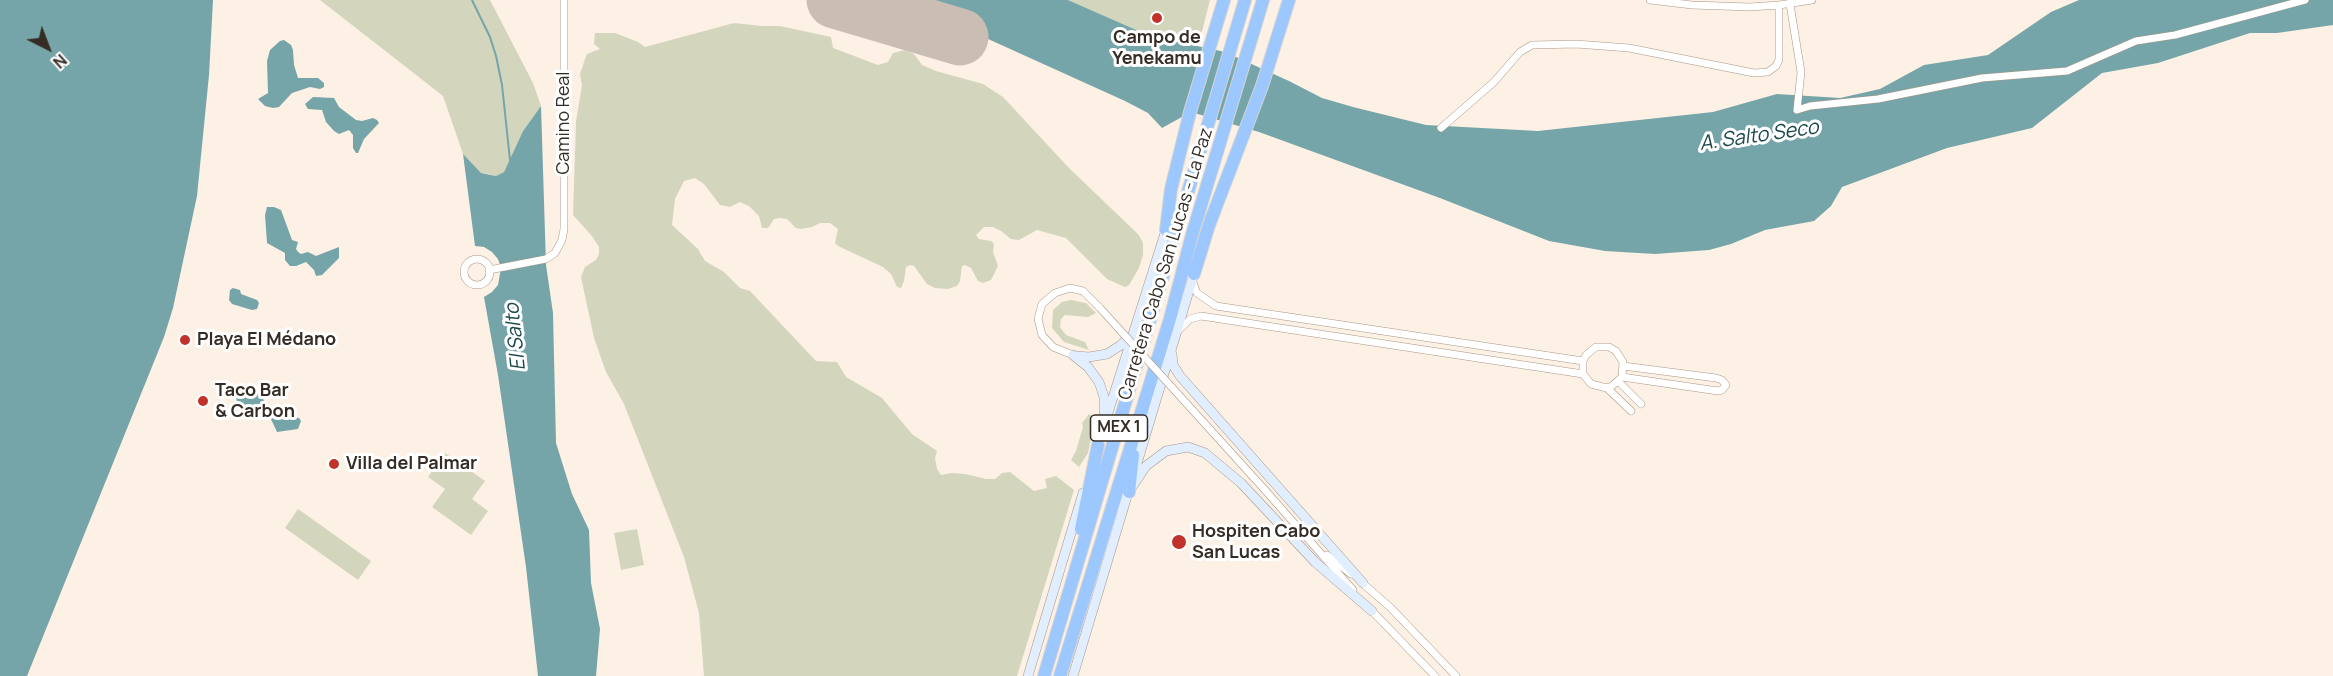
<!DOCTYPE html>
<html>
<head>
<meta charset="utf-8">
<style>
  body { margin:0 }
  #map { position:relative; width:2333px; height:676px; overflow:hidden; background:#fdf0e5; font-family:Manrope,sans-serif }
  canvas { display:block }
  .north { position:absolute; left:18px; top:18px; width:60px; height:60px; -webkit-text-stroke:4px #fff; paint-order:stroke; rotate:138deg; font-size:16px; font-weight:700; line-height:24px; text-align:center; color:#342c25 }
  .north::after { content:''; display:block; margin:auto; width:21px; height:27px; background:#342c25; clip-path:polygon(50% 0,100% 100%,50% 72%,0 100%) }
</style>
</head>
<body>
<div id="map">
<canvas width="2333" height="676"></canvas>
<div class="north">N</div>
</div>
<script>
const ctx = document.querySelector('canvas').getContext('2d');
ctx.lineJoin = 'round';
function paint(path, color) {
  ctx.fillStyle = color;
  ctx.fill(path, 'evenodd');
}
function poly(rows) {
  const path = new Path2D();
  for (const r of rows) {
    if (r.length === 3) {
      path.moveTo(r[0] + r[2], r[1]);
      path.arc(r[0], r[1], r[2], 0, 2 * Math.PI);
      continue;
    }
    path.moveTo(r[0], r[1]);
    for (let i = 2; i < r.length; i += 2) path.lineTo(r[i], r[i + 1]);
  }
  return path;
}
function stroke(path, color, width, dash) {
  ctx.strokeStyle = color;
  ctx.lineWidth = width;
  ctx.lineCap = dash ? 'butt' : 'round';
  ctx.setLineDash(dash || []);
  ctx.stroke(path);
}
function write(font, color, halo, rows, align = 'center') {
  ctx.font = font + ' Manrope,sans-serif';
  ctx.lineWidth = 6;
  ctx.setLineDash([]);
  ctx.textBaseline = 'middle';
  ctx.strokeStyle = halo;
  ctx.fillStyle = color;
  for (const [text, x, y, turn = 0] of rows) {
    ctx.save();
    ctx.translate(x, y);
    ctx.rotate((+turn || 0) * Math.PI / 180);
    ctx.textAlign = isNaN(turn) ? turn : align;
    if (halo) ctx.strokeText(text, 0, 0);
    ctx.fillText(text, 0, 0);
    ctx.restore();
  }
}
const green = poly([
  [320,0,490,0,533,83,541,106,523,131,504,172,496,176,489,174,481,173,472,166,463,154,443,96],
  [1068,0,1210,0,1198,47,1150,36],
  [734,23,762,26,780,26,831,37,833,48,878,65,888,62,893,53,905,50,914,54,922,65,936,71,983,84,1003,97,1069,168,1139,235,1143,243,1143,255,1139,268,1129,285,1125,287,1107,279,1066,238,1037,230,1019,240,1011,239,1001,231,993,227,984,227,976,235,979,239,991,241,994,244,993,252,998,266,991,280,983,283,978,281,971,268,965,265,962,266,960,281,957,286,948,289,935,288,927,284,914,266,910,265,906,267,904,281,901,288,897,287,891,274,883,267,838,246,835,243,838,229,830,223,820,223,812,227,801,229,796,228,787,219,779,218,774,219,768,228,762,228,759,216,749,206,740,202,730,207,720,205,704,184,695,178,684,181,675,199,672,225,698,249,705,261,724,272,740,288,750,291,816,361,837,362,846,377,882,398,912,434,937,451,935,458,937,469,941,475,952,473,965,474,986,479,995,479,1002,473,1010,472,1034,491,1047,488,1045,479,1056,476,1074,490,1017,676,704,676,699,613,684,557,624,404,606,372,594,338,581,277,585,267,596,260,599,254,599,247,592,236,573,215,576,122,582,85,580,74,585,59,587,54,600,49,594,44,595,33,615,33,638,42,645,47],
  [1071,300,1086,303,1096,313,1088,317,1065,315,1061,319,1060,327,1066,335,1085,342,1089,350,1064,342,1052,328,1053,310,1062,302],
  [1089,414,1095,418,1092,432,1088,453,1079,467,1071,460,1076,451,1083,427,1082,423],
  [445,453,485,481,472,499,488,511,471,535,432,507,445,489,428,477],
  [298,509,371,561,358,580,285,528],
  [637,529,644,565,621,570,614,533]
]);
const water = poly([
  [0,0,213,0,209,75,197,196,173,308,164,337,27,676,0,676],
  [892,0,1068,0,1150,36,1225,52,1289,81,1322,98,1353,107,1426,125,1538,131,1713,112,1777,94,1840,98,1880,89,1924,65,1988,55,2051,12,2079,0,2333,0,2333,25,2277,33,2250,33,2158,63,2102,73,2032,128,1947,148,1842,187,1831,206,1814,221,1765,230,1731,244,1709,250,1655,254,1605,251,1549,241,1440,198,1259,132,1191,112,1162,128,1148,113,1125,101,966,29],
  [284,40,291,45,293,50,294,65,298,78,318,78,324,83,324,87,320,89,310,87,292,93,279,107,273,108,265,106,258,99,268,93,267,61,270,50,280,41],
  [313,97,334,98,339,107,356,120,362,121,373,118,377,120,379,123,364,139,358,153,356,153,353,148,353,135,349,130,339,134,334,131,326,122,322,110,308,109,305,104],
  [541,106,546,265,553,313,556,443,572,494,589,530,591,583,600,629,596,676,538,676,526,567,498,375,484,297,492,292,498,285,501,268,498,259,492,252,484,247,475,246,463,154,481,173,496,176,504,172,523,131],
  [267,207,274,207,281,210,292,240,298,242,296,249,298,252,301,254,308,252,316,256,339,247,339,258,322,275,316,276,314,270,306,262,296,266,290,266,285,260,285,253,267,243,265,215],
  [233,288,240,290,241,294,257,300,259,303,257,309,252,310,232,304,229,300,230,290],
  [241,390,248,393,254,390,260,391,264,401,269,404,265,416,262,417,257,409,238,404,235,395],
  [278,408,288,416,299,418,301,421,298,429,277,432,270,417,271,413]
]);
const stream = poly([
  [472,0,490,37,496,56,502,85,510,160]
]);
const runway = poly([
  [835,0,960,37]
]);
const street = poly([
  [1650,0,1692,5,1750,7,1779,5,1812,0],
  [1790,4,1801,72,1797,110,1810,106,1878,99,1982,78,2067,71,2136,41,2175,35,2305,0],
  [1441,128,1494,82,1520,52,1532,45,1576,44,1629,48,1754,73,1768,72,1776,66,1779,60,1779,5],
  [477,272,13],
  [489,270,546,259,555,253,562,240,564,229,564,0],
  [1192,280,1197,293,1216,306,1583,361],
  [1178,331,1190,319,1201,316,1583,374],
  [1073,355,1053,347,1042,335,1038,319,1042,304,1055,293,1070,288,1083,291,1100,308],
  [1622,377,1718,391,1722,390,1726,385,1722,380,1716,378,1623,366],
  [1618,381,1641,404],
  [1607,388,1612,386,1622,377,1623,362,1616,351,1609,347,1596,347,1586,355,1583,361,1583,374,1591,384,1607,388,1631,411],
  [1265,490,1353,590],
  [1327,555,1351,574],
  [1360,581,1390,607,1456,676],
  [1370,609,1435,676]
]);
const secondary = poly([
  [1172,354,1173,365,1180,376,1363,583],
  [1073,355,1088,367,1099,382,1104,397,1104,412],
  [1077,356,1089,357,1107,354,1121,345,1128,338],
  [1096,451,1166,230],
  [1135,470,1194,274],
  [1130,490,1146,466,1166,451,1188,447,1205,453,1241,483,1315,562,1372,611],
  [1028,676,1083,493],
  [1073,676,1130,486]
]);
const highway = poly([
  [1166,230,1171,189,1190,112,1224,0],
  [1194,274,1209,225,1262,86,1289,0],
  [1129,492,1133,455],
  [1081,529,1098,445],
  [1044,676,1245,0],
  [1060,676,1170,319,1192,235,1263,0]
]);
const streetBridge = poly([
  [1100,308,1265,490]
]);
const markers = [
  [1157,18,6,"#c0322a"],
  [185,340,6,"#c0322a"],
  [203,401,6,"#c0322a"],
  [334,464,6,"#c0322a"],
  [1179,542,8,"#c0322a"]
];
const shields = [
  [1119,428,57]
];
const shieldNames = [
  ["MEX 1",1119,428]
];
const poiNames = [
  ["Campo de",1157,38,"center"],
  ["Yenekamu",1157,59,"center"],
  ["Playa El Médano",197,340],
  ["Taco Bar",215,391],
  ["& Carbon",215,412],
  ["Villa del Palmar",346,464],
  ["Hospiten Cabo",1192,532],
  ["San Lucas",1192,553]
];
const streetNames = [
  ["Camino Real",564,123,-90],
  ["Carretera Cabo San Lucas - La Paz",1166,264,-73]
];
const waterNames = [
  ["A. Salto Seco",1759,136,-8],
  ["El Salto",516,337,-96]
];
paint(green, '#d3d6bc');
paint(water, '#75a5a9');
stroke(stream, '#75a5a9', 2);
stroke(runway, '#cabeb4', 57);
stroke(street, '#aa9785', 8);
stroke(secondary, '#aa9785', 10);
stroke(highway, '#d6d5d3', 14);
stroke(street, '#fff', 7);
stroke(secondary, '#e1eeff', 9);
stroke(highway, '#9cc7ff', 12);
stroke(streetBridge, '#aa9785', 8, []);
stroke(streetBridge, '#fff', 7);
for (const [x, y, r, color] of markers) {
  const dot = new Path2D();
  dot.arc(x, y, r, 0, 2 * Math.PI);
  ctx.fillStyle = color;
  ctx.fill(dot);
  stroke(dot, '#fff', 2);
}
for (const [x, y, w] of shields) {
  const box = new Path2D();
  box.roundRect(x - w / 2, y - 13, w, 26, 4.5);
  ctx.fillStyle = '#fff';
  ctx.fill(box);
  stroke(box, '#342c25', 1.5);
}
write('bold 16px', '#342c25', null, shieldNames);
write('bold 18px', '#342c25', '#fff', poiNames, 'left');
write('18px', '#342c25', '#fff', streetNames);
write('italic 20px', '#1b484b', '#fff', waterNames);
</script>
</body>
</html>
